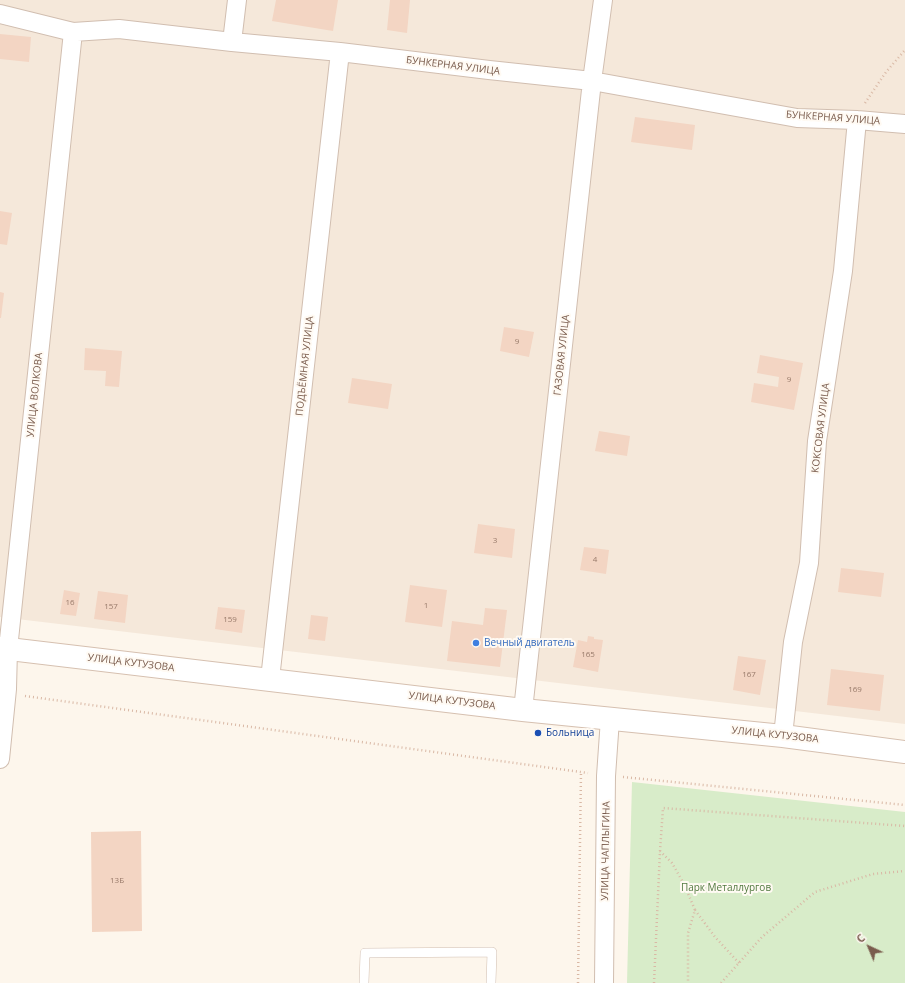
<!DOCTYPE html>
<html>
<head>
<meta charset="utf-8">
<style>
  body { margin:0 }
  #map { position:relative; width:905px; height:983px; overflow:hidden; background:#fdf6ec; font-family:"Open Sans",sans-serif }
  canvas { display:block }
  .north { position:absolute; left:849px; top:927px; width:40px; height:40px; -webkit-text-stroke:3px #fffaf3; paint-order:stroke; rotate:316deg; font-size:11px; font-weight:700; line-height:16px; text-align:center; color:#7a5c4d }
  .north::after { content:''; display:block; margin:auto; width:14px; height:18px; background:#7a5c4d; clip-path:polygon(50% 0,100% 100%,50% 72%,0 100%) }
</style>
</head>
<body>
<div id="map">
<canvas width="905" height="983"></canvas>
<div class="north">С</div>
</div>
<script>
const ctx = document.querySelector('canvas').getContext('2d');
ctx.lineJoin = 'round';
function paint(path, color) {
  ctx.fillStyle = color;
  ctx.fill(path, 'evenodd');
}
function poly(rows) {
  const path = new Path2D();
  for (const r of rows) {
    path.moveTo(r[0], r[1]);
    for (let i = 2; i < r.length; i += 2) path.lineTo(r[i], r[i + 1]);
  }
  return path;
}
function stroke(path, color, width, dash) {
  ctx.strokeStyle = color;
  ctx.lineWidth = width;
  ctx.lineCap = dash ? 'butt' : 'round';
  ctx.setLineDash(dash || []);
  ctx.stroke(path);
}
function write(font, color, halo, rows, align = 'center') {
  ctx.font = font + ' "Open Sans",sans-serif';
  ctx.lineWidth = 4;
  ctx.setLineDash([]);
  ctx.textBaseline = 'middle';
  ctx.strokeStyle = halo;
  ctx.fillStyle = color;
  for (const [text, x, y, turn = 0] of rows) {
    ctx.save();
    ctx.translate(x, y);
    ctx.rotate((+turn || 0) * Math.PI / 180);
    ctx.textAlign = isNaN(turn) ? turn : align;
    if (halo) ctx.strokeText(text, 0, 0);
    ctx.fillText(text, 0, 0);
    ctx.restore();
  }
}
const residential = poly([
  [0,0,905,0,905,724,0,617]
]);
const green = poly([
  [632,782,905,812,905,983,627,983]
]);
const building = poly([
  [276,0,338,0,333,31,272,21],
  [390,0,410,0,407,33,387,30],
  [0,34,31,37,29,62,0,59],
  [635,117,695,125,692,150,631,142],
  [0,211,12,213,7,245,0,244],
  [0,292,4,293,1,318,0,318],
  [504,327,534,332,529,357,500,351],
  [85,348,122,351,119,387,105,386,106,371,84,370],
  [760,355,803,363,794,410,751,402,754,383,778,387,779,377,757,373],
  [352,378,392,384,388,409,348,403],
  [599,431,630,436,627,456,595,451],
  [478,524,515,529,512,558,474,553],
  [584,547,609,550,606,574,580,570],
  [841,568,884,573,881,597,838,592],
  [410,585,447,590,442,627,405,622],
  [64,590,80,593,76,616,60,614],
  [98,591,128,595,125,623,94,619],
  [218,607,245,610,242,633,215,629],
  [485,608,507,610,500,667,447,661,452,621,483,625],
  [311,615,328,617,325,641,308,639],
  [588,636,594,637,594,639,603,640,598,672,573,667,578,640,587,642],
  [738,656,766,660,760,695,733,690],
  [831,669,884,675,880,711,827,705],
  [141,831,142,931,92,932,91,832]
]);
const path = poly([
  [865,103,886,72,905,50],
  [25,696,588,773],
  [623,777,905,805],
  [660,851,672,863,684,884,695,910,688,933,688,983],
  [695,910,715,937,739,963],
  [578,983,581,772],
  [654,983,660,851,663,808,905,826],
  [721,983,762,937,815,892,873,874,905,871]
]);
const lane = poly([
  [364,983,365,953,492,952,491,983]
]);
const street = poly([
  [0,14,73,32,119,29,232,42,340,52,489,70,592,81,797,118,857,120,905,124],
  [232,42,237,0],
  [270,679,340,52],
  [523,710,592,81,603,0],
  [783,736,793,642,809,563,817,441,843,271,857,120],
  [0,759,7,689,8,649,73,32],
  [604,983,606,776,610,719]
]);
const secondary = poly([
  [0,648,523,710,783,736,905,752]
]);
const markers = [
  [476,643,4,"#3f7fe0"],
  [538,733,4,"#1a4fb4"]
];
const numberNames = [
  ["9",517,342],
  ["9",789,380],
  ["3",495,541],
  ["4",595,560],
  ["16",70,603],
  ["1",426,606],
  ["157",111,607],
  ["159",230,620],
  ["165",588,655],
  ["167",749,675],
  ["169",855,690],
  ["13Б",117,881]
];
const streetNames = [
  ["БУНКЕРНАЯ УЛИЦА",453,66,7],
  ["БУНКЕРНАЯ УЛИЦА",833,118,4],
  ["ГАЗОВАЯ УЛИЦА",562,355,-84],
  ["ПОДЪЁМНАЯ УЛИЦА",305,366,-84],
  ["УЛИЦА ВОЛКОВА",35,395,-84],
  ["КОКСОВАЯ УЛИЦА",821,428,-83],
  ["УЛИЦА КУТУЗОВА",131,663,7],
  ["УЛИЦА КУТУЗОВА",452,701,7],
  ["УЛИЦА КУТУЗОВА",775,735,6],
  ["УЛИЦА ЧАПЛЫГИНА",606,851,-89]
];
const shopNames = [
  ["Вечный двигатель",484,643]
];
const transitNames = [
  ["Больница",546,733]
];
const parkNames = [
  ["Парк Металлургов",726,888]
];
paint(residential, '#f5e8da');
paint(green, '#d8ecc9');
paint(building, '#f3d5c3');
stroke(lane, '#d1beb0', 10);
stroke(street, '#d1beb0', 20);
stroke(secondary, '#d6c0b0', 24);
stroke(path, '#d9b8a5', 2.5, [1, 3]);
stroke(lane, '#fff', 9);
stroke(street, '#fff', 18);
stroke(secondary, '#fff', 22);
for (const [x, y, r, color] of markers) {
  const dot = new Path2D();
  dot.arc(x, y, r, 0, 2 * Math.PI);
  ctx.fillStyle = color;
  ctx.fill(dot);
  stroke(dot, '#fffaf3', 1.5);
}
write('8px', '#987a6a', null, numberNames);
write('10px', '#7a5c4d', '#fffaf3', streetNames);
write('10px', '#366cbe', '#fffaf3', shopNames, 'left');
write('10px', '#164399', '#fffaf3', transitNames, 'left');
write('10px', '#537a41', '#fffaf3', parkNames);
</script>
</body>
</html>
